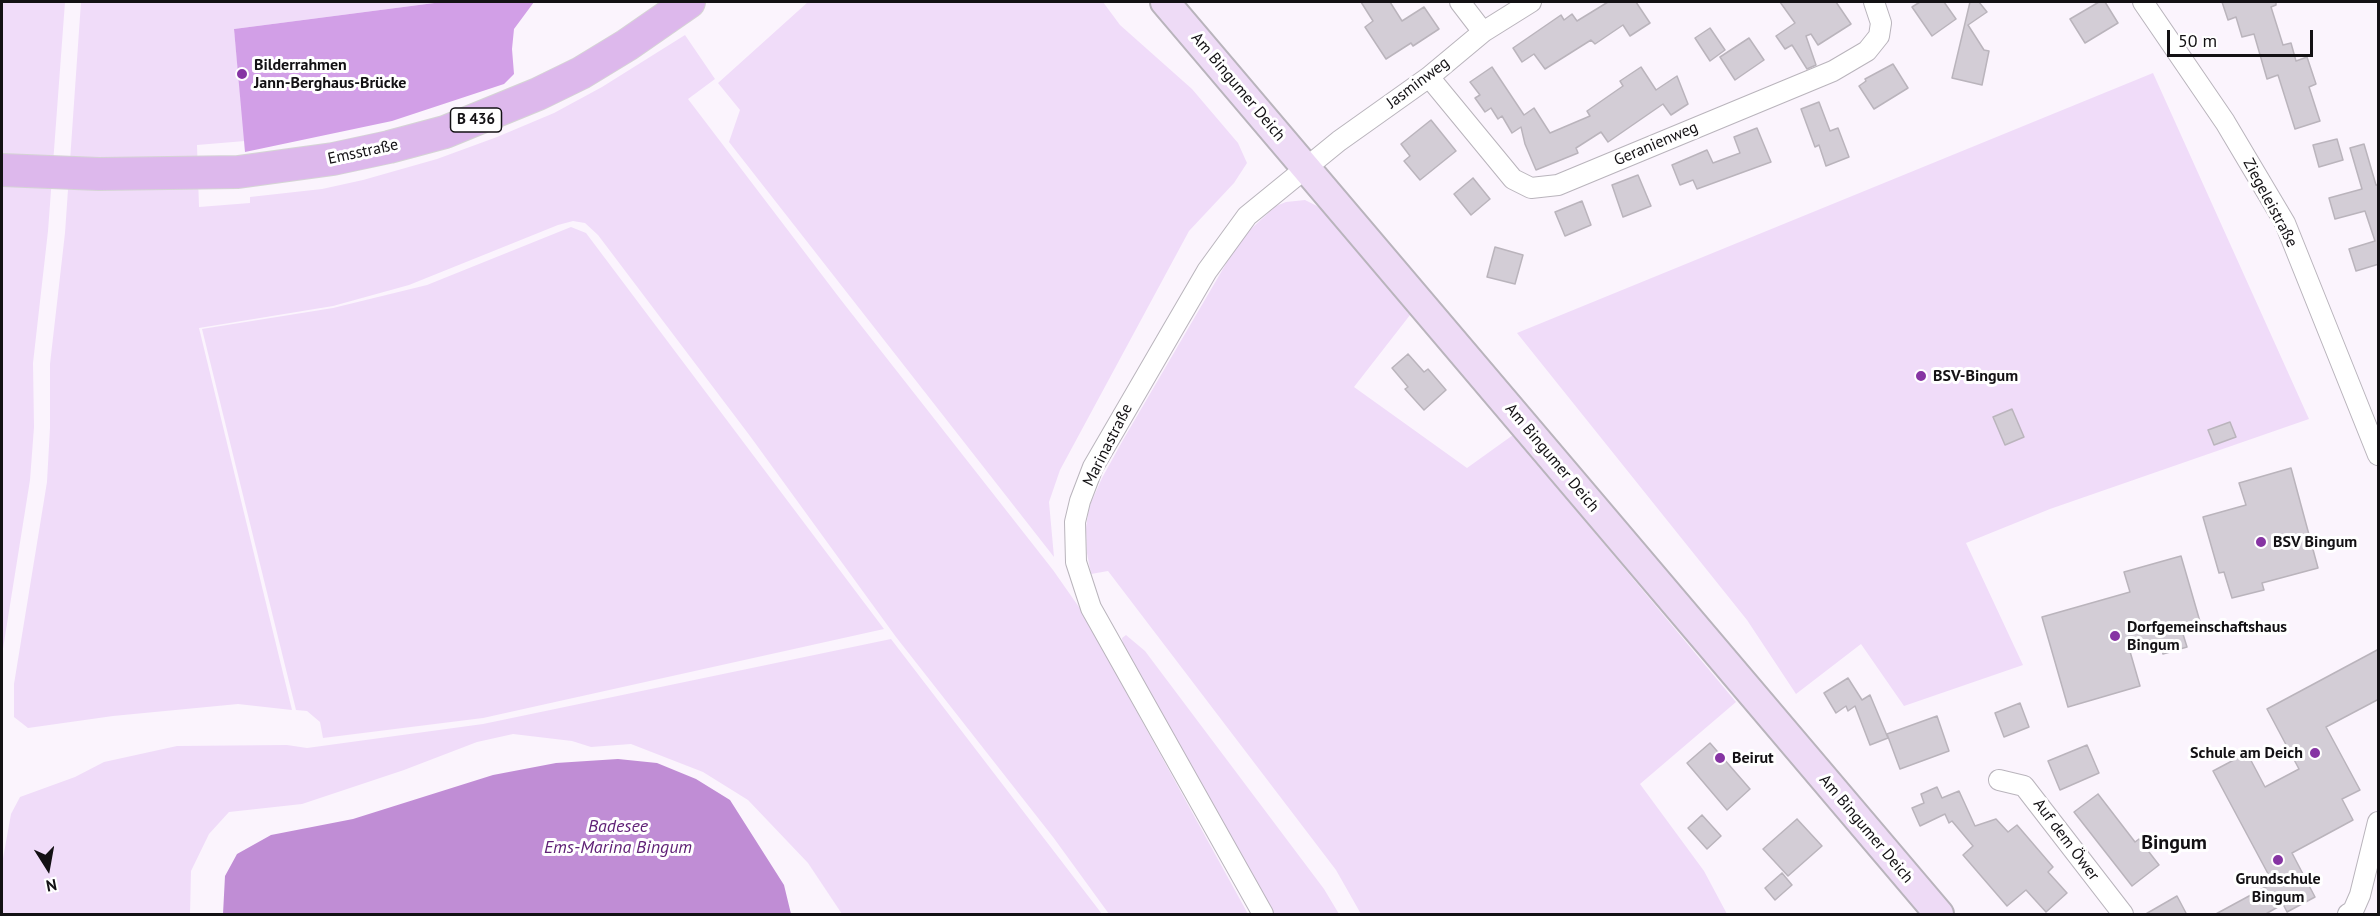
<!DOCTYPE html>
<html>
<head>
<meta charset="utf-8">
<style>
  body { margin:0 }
  #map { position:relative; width:2380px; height:916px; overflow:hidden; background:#fbf4fd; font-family:"PT Sans",sans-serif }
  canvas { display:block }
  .frame { position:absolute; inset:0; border:3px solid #131114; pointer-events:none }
  .north { position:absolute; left:18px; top:838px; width:60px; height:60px; -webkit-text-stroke:4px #fff; paint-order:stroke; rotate:169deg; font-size:16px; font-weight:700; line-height:24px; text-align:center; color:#131114 }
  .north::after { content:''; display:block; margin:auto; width:21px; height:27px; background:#131114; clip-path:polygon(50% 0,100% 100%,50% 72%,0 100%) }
  .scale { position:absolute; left:2167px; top:30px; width:146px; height:27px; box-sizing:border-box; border:3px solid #131114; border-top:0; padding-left:8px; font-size:18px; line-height:21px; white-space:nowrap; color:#131114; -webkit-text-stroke:4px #fff; paint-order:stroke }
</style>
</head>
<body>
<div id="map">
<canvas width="2380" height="916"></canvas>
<div class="frame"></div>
<div class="north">N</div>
<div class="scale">50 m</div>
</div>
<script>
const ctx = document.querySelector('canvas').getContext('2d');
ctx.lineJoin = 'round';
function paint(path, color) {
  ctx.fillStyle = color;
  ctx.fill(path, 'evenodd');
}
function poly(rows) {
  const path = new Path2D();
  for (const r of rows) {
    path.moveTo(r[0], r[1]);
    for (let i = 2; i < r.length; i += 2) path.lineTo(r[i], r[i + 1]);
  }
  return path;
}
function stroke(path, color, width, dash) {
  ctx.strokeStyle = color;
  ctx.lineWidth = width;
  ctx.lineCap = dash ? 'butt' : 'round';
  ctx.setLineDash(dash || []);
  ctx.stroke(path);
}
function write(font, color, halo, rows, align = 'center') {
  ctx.font = font + ' "PT Sans",sans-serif';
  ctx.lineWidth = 6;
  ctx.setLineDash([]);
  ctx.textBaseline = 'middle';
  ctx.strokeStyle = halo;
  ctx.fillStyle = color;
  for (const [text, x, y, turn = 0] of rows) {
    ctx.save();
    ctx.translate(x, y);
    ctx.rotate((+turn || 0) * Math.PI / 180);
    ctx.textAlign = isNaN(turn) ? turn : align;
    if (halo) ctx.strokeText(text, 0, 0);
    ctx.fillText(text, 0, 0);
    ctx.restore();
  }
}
const green = poly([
  [2,2,65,2,48,231,33,363,34,427,30,480,2,655],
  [81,2,442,2,234,29,245,141,197,145,199,207,250,203,250,197,322,189,363,180,437,159,497,137,554,113,602,87,685,35,715,79,688,99,841,300,1053,570,1081,610,1248,914,1109,914,1053,837,896,637,750,436,598,235,585,223,573,221,558,225,409,285,333,306,199,328,292,710,238,704,113,716,28,728,14,717,14,684,47,482,50,428,50,364,65,233],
  [808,2,1103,2,1120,25,1192,89,1238,143,1247,163,1234,183,1189,231,1060,470,1049,502,1054,557,729,142,740,110,718,83],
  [2153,73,2309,419,2050,509,1966,543,2023,665,1904,706,1861,644,1796,694,1747,620,1517,333],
  [1305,200,1317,206,1333,219,1410,315,1354,387,1467,468,1513,435,1736,702,1640,784,1704,871,1727,914,1361,914,1336,870,1108,571,1091,574,1087,553,1086,528,1089,507,1102,478,1123,440,1241,238,1276,206,1286,202],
  [571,227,586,233,884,629,483,718,323,738,320,722,307,711,296,710,202,329,333,308,427,285],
  [1126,635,1145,651,1324,889,1339,914,1270,914,1123,645,1122,638],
  [891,639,1102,914,842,914,808,863,748,800,703,772,631,744,591,747,572,741,513,734,477,742,404,770,302,804,229,812,209,834,191,871,190,914,2,914,2,864,11,814,20,797,75,777,104,762,177,746,287,745,307,748,483,724]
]);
const forest = poly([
  [442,2,534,2,514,29,512,49,514,74,504,84,392,121,245,152,234,29]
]);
const water = poly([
  [618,759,657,763,696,779,730,800,784,885,791,914,223,914,225,876,237,854,271,835,353,819,493,775,556,763]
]);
const building = poly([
  [1361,2,1390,2,1402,21,1424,7,1439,29,1413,46,1411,43,1386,59,1365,27,1373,21,1361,2],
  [1608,2,1636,2,1650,23,1630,36,1623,25,1595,44,1591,40,1545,69,1534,54,1522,62,1513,48,1561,15,1564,20,1572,14,1577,21,1608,2],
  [1780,2,1836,2,1851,24,1818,45,1811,34,1806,36,1816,65,1807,69,1792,45,1785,49,1776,36,1795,23,1780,2],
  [1920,2,1944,2,1956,19,1932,36,1912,7,1920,2],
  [1970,2,1979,2,1987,12,1968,25,1984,50,1989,51,1982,85,1952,78,1970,2],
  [2099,2,2105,2,2118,23,2085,43,2070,19,2099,2],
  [2222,2,2276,2,2276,5,2271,7,2283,45,2291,43,2296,61,2307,57,2316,84,2309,87,2320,121,2295,129,2278,75,2267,79,2254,34,2242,37,2236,17,2228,20,2222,2],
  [1710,28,1725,50,1710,61,1695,38,1710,28],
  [1749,38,1764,60,1735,80,1720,57,1749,38],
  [1893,64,1908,88,1874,109,1859,86,1866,81,1865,79,1893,64],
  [1492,67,1524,115,1534,108,1550,133,1590,116,1587,111,1623,86,1620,81,1641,67,1656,90,1677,76,1688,104,1671,115,1663,104,1608,142,1601,132,1576,148,1578,153,1536,170,1525,144,1521,127,1512,133,1502,116,1498,119,1491,108,1485,112,1475,98,1480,95,1470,82,1492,67],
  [1819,102,1830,131,1838,128,1849,157,1826,166,1819,145,1815,147,1801,109,1819,102],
  [1431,120,1456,151,1420,180,1404,161,1410,156,1401,144,1431,120],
  [1757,128,1771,162,1697,189,1693,180,1680,185,1672,165,1707,150,1713,163,1740,153,1734,137,1757,128],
  [2337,139,2343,160,2319,167,2313,145,2337,139],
  [2364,144,2376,185,2379,185,2379,264,2356,271,2349,249,2375,241,2365,211,2335,219,2329,198,2362,189,2350,148,2364,144],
  [1638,175,1651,206,1623,217,1612,185,1638,175],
  [1473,178,1490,199,1471,215,1454,194,1473,178],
  [1582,201,1591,225,1565,236,1555,212,1582,201],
  [1495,247,1523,255,1515,284,1487,277,1495,247],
  [1408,354,1424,372,1428,369,1446,390,1424,410,1405,389,1408,387,1392,368,1408,354],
  [2012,409,2024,437,2005,445,1993,417,2012,409],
  [2230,422,2236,437,2214,445,2208,430,2230,422],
  [2291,468,2318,568,2262,583,2264,590,2232,598,2224,572,2219,573,2203,517,2246,505,2239,483,2291,468],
  [2181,556,2201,625,2182,631,2187,647,2163,654,2159,640,2129,648,2140,686,2068,707,2042,617,2130,592,2124,572,2181,556],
  [2379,649,2379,699,2326,727,2360,790,2342,799,2353,820,2292,853,2315,897,2287,912,2283,904,2264,915,2214,915,2273,883,2213,771,2247,753,2265,787,2299,769,2267,709,2379,649],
  [1848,678,1862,700,1870,695,1888,738,1870,745,1855,706,1848,711,1846,706,1836,713,1824,693,1848,678],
  [2020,703,2029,727,2004,737,1995,713,2020,703],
  [1937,716,1949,751,1900,769,1887,734,1937,716],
  [1710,743,1750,789,1727,810,1687,763,1710,743],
  [2087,745,2099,773,2060,790,2048,761,2087,745],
  [1937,787,1942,798,1959,791,1975,826,1996,819,2008,832,2017,825,2053,867,2048,872,2067,893,2046,912,2026,890,2007,906,1963,855,1973,846,1952,821,1949,823,1945,814,1920,826,1912,808,1924,803,1921,794,1937,787],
  [2098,794,2135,842,2139,839,2159,865,2132,886,2074,812,2098,794],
  [1702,815,1721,836,1707,849,1688,828,1702,815],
  [1797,819,1822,846,1788,876,1763,849,1797,819],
  [1782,873,1792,885,1775,900,1765,888,1782,873],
  [2177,896,2187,915,2144,915,2177,896]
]);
const minor = poly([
  [1460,2,1483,32],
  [2143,2,2225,122,2285,223,2378,455],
  [1429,77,1513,179,1531,188,1558,185,1833,71,1867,51,1879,36,1881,23,1874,2],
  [1999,780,2024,786,2123,914],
  [1263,914,1091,608,1076,562,1075,522,1080,501,1093,467,1172,331,1207,271,1247,216,1339,141,1429,77,1483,32,1531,2],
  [2348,914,2353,911,2360,895,2378,822]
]);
const secondary = poly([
  [1165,2,1939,914]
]);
const primary = poly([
  [2,170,99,174,238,172,333,159,389,147,445,132,538,94,581,73,627,45,689,2]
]);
const markers = [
  [242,74,6,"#8634a3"],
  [1921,376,6,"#8634a3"],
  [2261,542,6,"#8634a3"],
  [2115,636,6,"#8634a3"],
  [2315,753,6,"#8634a3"],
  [1720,758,6,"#8634a3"],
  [2278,860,6,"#8634a3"]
];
const shields = [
  [476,120,51]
];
const shieldNames = [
  ["B 436",476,120]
];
const poiNames = [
  ["Bilderrahmen",254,65],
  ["Jann-Berghaus-Brücke",254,83],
  ["BSV-Bingum",1933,376],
  ["BSV Bingum",2273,542],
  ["Dorfgemeinschaftshaus",2127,627],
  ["Bingum",2127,645],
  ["Schule am Deich",2303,753,"right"],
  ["Beirut",1732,758],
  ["Grundschule",2278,879,"center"],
  ["Bingum",2278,897,"center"]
];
const streetNames = [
  ["Jasminweg",1418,83,-37],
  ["Am Bingumer Deich",1238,87,50],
  ["Geranienweg",1656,144,-23],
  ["Emsstraße",363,152,-12],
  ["Ziegeleistraße",2270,203,62],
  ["Marinastraße",1108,445,-63],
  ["Am Bingumer Deich",1552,458,50],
  ["Am Bingumer Deich",1866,829,50],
  ["Auf dem Öwer",2066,840,53]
];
const waterNames = [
  ["Badesee",618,827],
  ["Ems-Marina Bingum",618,848]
];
const quarterNames = [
  ["Bingum",2174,843]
];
paint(green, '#f0dcf9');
paint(forest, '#d29fe7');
paint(water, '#c08dd5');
paint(building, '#d3cdd6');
stroke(building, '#bab4bc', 1.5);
stroke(minor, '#b9b4bc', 22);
stroke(secondary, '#b9b4bc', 32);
stroke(primary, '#d5d4d5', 34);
stroke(minor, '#fff', 20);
stroke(secondary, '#eedbf6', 28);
stroke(primary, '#ddb8ec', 32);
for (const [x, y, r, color] of markers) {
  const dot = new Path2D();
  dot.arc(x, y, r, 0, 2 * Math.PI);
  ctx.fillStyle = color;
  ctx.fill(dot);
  stroke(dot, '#fff', 2);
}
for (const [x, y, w] of shields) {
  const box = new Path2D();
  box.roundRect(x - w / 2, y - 12, w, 24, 4.5);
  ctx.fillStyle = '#fff';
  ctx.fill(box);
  stroke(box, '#131114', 1.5);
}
write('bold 15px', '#131114', null, shieldNames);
write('bold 16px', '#131114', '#fff', poiNames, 'left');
write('16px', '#131114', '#fff', streetNames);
write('italic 18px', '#602176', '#fff', waterNames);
write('bold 20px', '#131114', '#fff', quarterNames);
</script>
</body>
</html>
